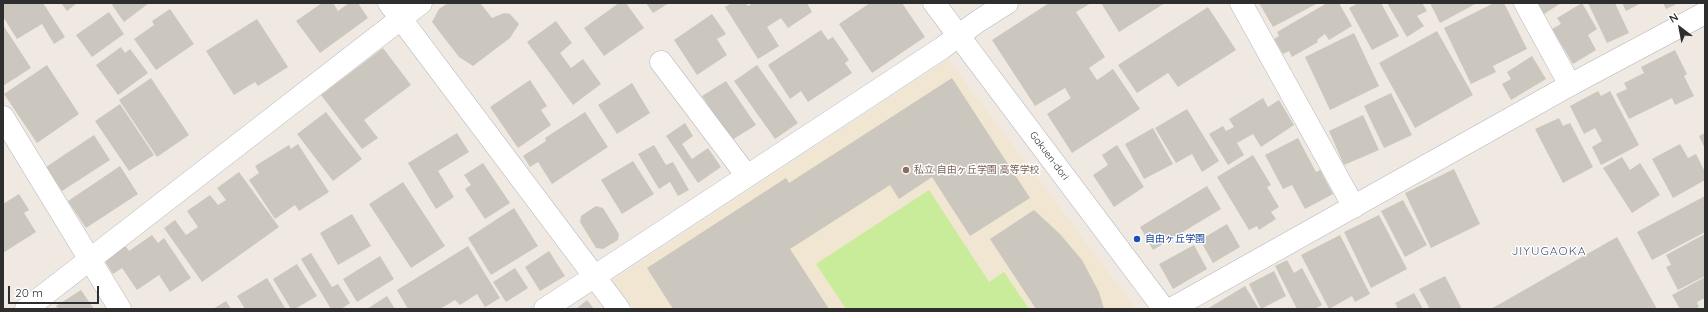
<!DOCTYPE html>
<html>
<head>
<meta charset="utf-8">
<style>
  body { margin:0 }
  #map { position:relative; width:1708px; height:312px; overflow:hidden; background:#efe9e1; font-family:Quicksand,sans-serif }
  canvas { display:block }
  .frame { position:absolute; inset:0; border:4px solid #2e2e2e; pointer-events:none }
  .north { position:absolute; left:1660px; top:8px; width:40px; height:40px; -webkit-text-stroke:3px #fff; paint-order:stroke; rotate:328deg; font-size:11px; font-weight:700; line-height:16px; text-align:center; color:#2e2e2e }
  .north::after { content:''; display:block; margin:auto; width:14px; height:18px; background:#2e2e2e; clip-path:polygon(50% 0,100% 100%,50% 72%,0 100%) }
  .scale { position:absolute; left:8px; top:286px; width:91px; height:18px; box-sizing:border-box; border:2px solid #2e2e2e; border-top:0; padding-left:5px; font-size:12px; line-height:14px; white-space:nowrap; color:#2e2e2e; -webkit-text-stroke:3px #fff; paint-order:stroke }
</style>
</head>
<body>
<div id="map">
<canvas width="1708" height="312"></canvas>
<div class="frame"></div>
<div class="north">N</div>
<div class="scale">20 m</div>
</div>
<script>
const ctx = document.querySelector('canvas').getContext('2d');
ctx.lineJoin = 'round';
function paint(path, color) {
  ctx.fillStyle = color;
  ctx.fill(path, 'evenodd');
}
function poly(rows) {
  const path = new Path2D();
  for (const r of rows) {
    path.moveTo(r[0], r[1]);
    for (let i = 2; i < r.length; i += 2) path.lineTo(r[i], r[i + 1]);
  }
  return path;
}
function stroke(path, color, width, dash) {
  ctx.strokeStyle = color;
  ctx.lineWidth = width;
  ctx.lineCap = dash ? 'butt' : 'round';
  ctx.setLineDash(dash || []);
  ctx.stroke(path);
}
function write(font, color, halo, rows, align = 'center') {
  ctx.font = font + ' Quicksand,"Noto Sans JP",sans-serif';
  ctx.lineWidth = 3;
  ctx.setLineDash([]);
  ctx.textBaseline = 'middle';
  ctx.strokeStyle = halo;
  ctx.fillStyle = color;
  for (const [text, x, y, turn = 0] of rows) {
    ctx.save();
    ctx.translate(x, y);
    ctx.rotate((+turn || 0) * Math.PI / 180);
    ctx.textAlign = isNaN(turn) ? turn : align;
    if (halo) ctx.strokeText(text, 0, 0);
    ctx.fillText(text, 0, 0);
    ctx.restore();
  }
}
const education = poly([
  [948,59,1136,309,635,309,613,280]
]);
const pitch = poly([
  [929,190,989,282,1004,272,1029,309,846,309,816,264]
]);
const building = poly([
  [3,3,43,3,65,37,54,44,42,24,17,39,3,17],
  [61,3,77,3,67,11],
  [114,3,149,3,124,22,112,5],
  [322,3,333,3,338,11,349,3,358,3,368,18,320,53,296,21],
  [448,3,481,4,492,18,504,13,510,14,519,24,510,38,473,66,459,57,432,22,439,9],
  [619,3,626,3,644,28,604,56,584,28],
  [646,3,669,3,653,13],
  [732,3,746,3,748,6,753,3,807,3,812,12,788,28,781,18,767,27,779,46,758,59,725,7],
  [870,3,902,3,925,37,872,73,839,24],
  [1049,3,1091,3,1076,12,1105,57,1089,68,1097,80,1113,69,1140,109,1072,153,1047,114,1071,98,1065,88,1035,106,992,40],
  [1101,3,1165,3,1119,32],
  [1259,3,1318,3,1273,27],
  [1327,3,1339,3,1352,26,1329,40,1325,34,1317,40,1318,42,1292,57,1289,51,1283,54,1274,39,1279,36,1277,32],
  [1358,3,1381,3,1399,36,1372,50,1349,8],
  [1387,3,1422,3,1427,11,1417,16,1424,26,1407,37],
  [1430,3,1477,3,1440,23],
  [1494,3,1504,3,1527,49,1493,66,1496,72,1471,84,1444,28],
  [1537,3,1561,3,1544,14],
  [1582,3,1597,29,1588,35,1596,50,1573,64,1552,29,1561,24,1557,18],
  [1588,3,1615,3,1629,33,1607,43],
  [1622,3,1641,3,1626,11],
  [1663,3,1679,3,1666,9],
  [1208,7,1236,50,1178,87,1168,73,1137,93,1118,65],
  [170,9,194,44,156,70,134,39,154,25,152,21],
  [109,12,124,34,92,57,76,35],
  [712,14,726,34,717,39,727,55,697,75,674,40],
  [257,19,288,67,258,86,255,82,234,95,206,51],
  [556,21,572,43,560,53,571,68,583,59,601,84,573,105,527,42],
  [3,25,31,68,3,86],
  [821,30,828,40,833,37,849,60,845,63,852,73,808,102,801,91,790,99,768,65],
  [1437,31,1473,95,1415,128,1379,63],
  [1354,33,1379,86,1330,110,1305,57],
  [121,47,125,53,130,49,148,73,118,95,96,65],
  [383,48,411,85,364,120,378,138,362,149,321,95],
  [1675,50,1687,74,1684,76,1694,96,1675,105,1672,98,1629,119,1616,94,1627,89,1624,83,1644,73,1641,67],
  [1532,56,1546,79,1511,100,1502,84,1511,79,1507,72],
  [47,65,79,114,37,143,4,94],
  [757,65,798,123,775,139,734,81],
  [151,78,189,135,157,157,119,100],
  [952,78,1030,198,970,236,932,177,899,199,890,185,790,249,829,309,673,309,647,268,786,178,789,183],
  [530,80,547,106,541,110,551,125,518,148,490,107],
  [726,81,756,125,732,140,702,96],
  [632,83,650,113,617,134,598,105],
  [1598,91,1601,96,1610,91,1639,145,1601,165,1592,147,1602,141,1595,128,1584,134,1570,106],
  [1391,93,1412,135,1384,148,1364,106],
  [1263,98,1268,107,1279,100,1294,125,1261,147,1253,134,1237,143,1244,155,1228,165,1209,134,1223,126,1226,131,1234,127,1229,119],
  [120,104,154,155,129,171,95,121],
  [1187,109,1219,161,1202,172,1192,154,1176,163,1155,128],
  [326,112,362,159,333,181,297,134],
  [585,112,608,147,552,184,538,162,530,167,523,156,546,141,545,138],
  [1363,115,1379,150,1344,165,1329,131],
  [1559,118,1563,126,1570,123,1593,167,1563,183,1535,129],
  [685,123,693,136,682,144,692,159,708,148,721,167,698,183,666,136],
  [1153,128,1173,164,1144,179,1125,144],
  [457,133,469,152,438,171,454,197,436,209,408,163],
  [1705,133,1705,149,1699,136],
  [94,135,110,160,62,191,46,167],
  [1298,138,1316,172,1320,170,1333,194,1305,209,1292,185,1283,189,1265,155],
  [298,144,329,192,299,211,295,205,275,219,249,180,259,173,255,166,289,145,291,149],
  [1680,144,1688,158,1696,154,1705,172,1705,180,1673,198,1652,159],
  [654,145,666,165,673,162,689,190,678,196,670,182,659,189,638,154],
  [1117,145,1144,187,1114,207,1093,175,1108,165,1102,155],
  [1253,155,1271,185,1267,187,1279,207,1271,212,1276,219,1259,230,1257,226,1249,230,1217,177],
  [1622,157,1630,170,1640,163,1660,195,1632,213,1603,168],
  [633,161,654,194,622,214,601,180],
  [483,163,510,203,485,219,465,189,471,185,464,175],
  [120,166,138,194,86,228,68,201],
  [1454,169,1480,224,1431,248,1405,193],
  [239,172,279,227,202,282,164,228,175,220,186,235,198,227,187,211,210,195,218,205,226,200,217,188],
  [403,182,445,246,411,268,369,204],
  [1207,186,1221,209,1153,250,1140,227],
  [19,194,29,210,24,213,36,232,3,253,3,204],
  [1705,196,1705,232,1652,260,1637,232],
  [1403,200,1427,245,1405,257,1381,211],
  [596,206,603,208,619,234,618,240,603,249,596,248,580,222,581,216],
  [514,208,538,246,491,275,468,238],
  [1034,210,1060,234,1082,260,1099,292,1104,309,1036,309,990,239],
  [352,214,371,246,338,265,320,233],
  [1379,215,1407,269,1371,288,1344,232],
  [1227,224,1240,247,1213,263,1200,240],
  [1705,234,1705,276,1678,290,1666,267,1671,265,1666,255],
  [152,235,158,243,164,238,191,278,170,292,159,275,137,290,122,268,113,274,103,258,124,244,129,251],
  [1340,235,1370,294,1355,302,1352,296,1329,309,1301,255],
  [1617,237,1657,309,1491,309],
  [1194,245,1207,269,1173,289,1159,264],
  [468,246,500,298,485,307,477,294,460,305,455,300,440,309,408,309,397,290],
  [549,251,565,276,540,291,525,267],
  [311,253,332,287,338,284,350,303,341,309,331,309,301,259],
  [380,256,394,279,357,302,343,279],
  [1287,260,1294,273,1302,268,1322,305,1315,309,1297,309,1275,266],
  [297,264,317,296,295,309,291,309,273,279],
  [515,268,528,288,506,302,493,282],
  [1274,271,1286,296,1261,309,1249,284],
  [1445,276,1462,309,1430,309,1419,289],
  [1705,277,1705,298,1697,302,1699,307,1694,309,1680,309,1672,295],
  [267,278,285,308,245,309,237,296],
  [1245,286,1259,309,1207,309],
  [81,290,94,309,58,309,56,306],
  [1414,293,1423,309,1398,309,1395,303],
  [387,296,395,309,367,309],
  [587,300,594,309,576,309],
  [226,301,231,309,213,309]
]);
const minor = poly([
  [389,3,619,309],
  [1241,3,1354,207],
  [1525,3,1570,85],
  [661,62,747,176],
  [3,117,120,309],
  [26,309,421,3],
  [545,309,942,48,977,22,1007,3],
  [1171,309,1570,85,1705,13]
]);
const tertiary = poly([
  [934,3,1164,309]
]);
const markers = [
  [906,170,4,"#8d6e63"],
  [1137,239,4,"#1a4fb4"]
];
const streetNames = [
  ["Gakuen-dori",1049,156,53]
];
const educationNames = [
  ["私立 自由ヶ丘学園 高等学校",914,170]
];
const transitNames = [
  ["自由ヶ丘学園",1145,239]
];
const quarterNames = [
  ["JIYUGAOKA",1549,251]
];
paint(education, '#f0e6d1');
paint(pitch, '#c9ec9a');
paint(building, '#cbc7bf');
stroke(minor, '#b4b7c1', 23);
stroke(tertiary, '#b4b7c1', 23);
stroke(minor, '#fff', 22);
stroke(tertiary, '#fff', 22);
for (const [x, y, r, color] of markers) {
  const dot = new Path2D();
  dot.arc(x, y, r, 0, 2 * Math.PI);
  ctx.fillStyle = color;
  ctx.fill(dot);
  stroke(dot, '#fff', 1.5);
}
write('10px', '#2e2e2e', '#fff', streetNames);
write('10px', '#785e54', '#fff', educationNames, 'left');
write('10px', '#164399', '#fff', transitNames, 'left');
ctx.letterSpacing = '1px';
write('12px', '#4d5680', '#fff', quarterNames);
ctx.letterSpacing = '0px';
</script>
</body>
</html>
